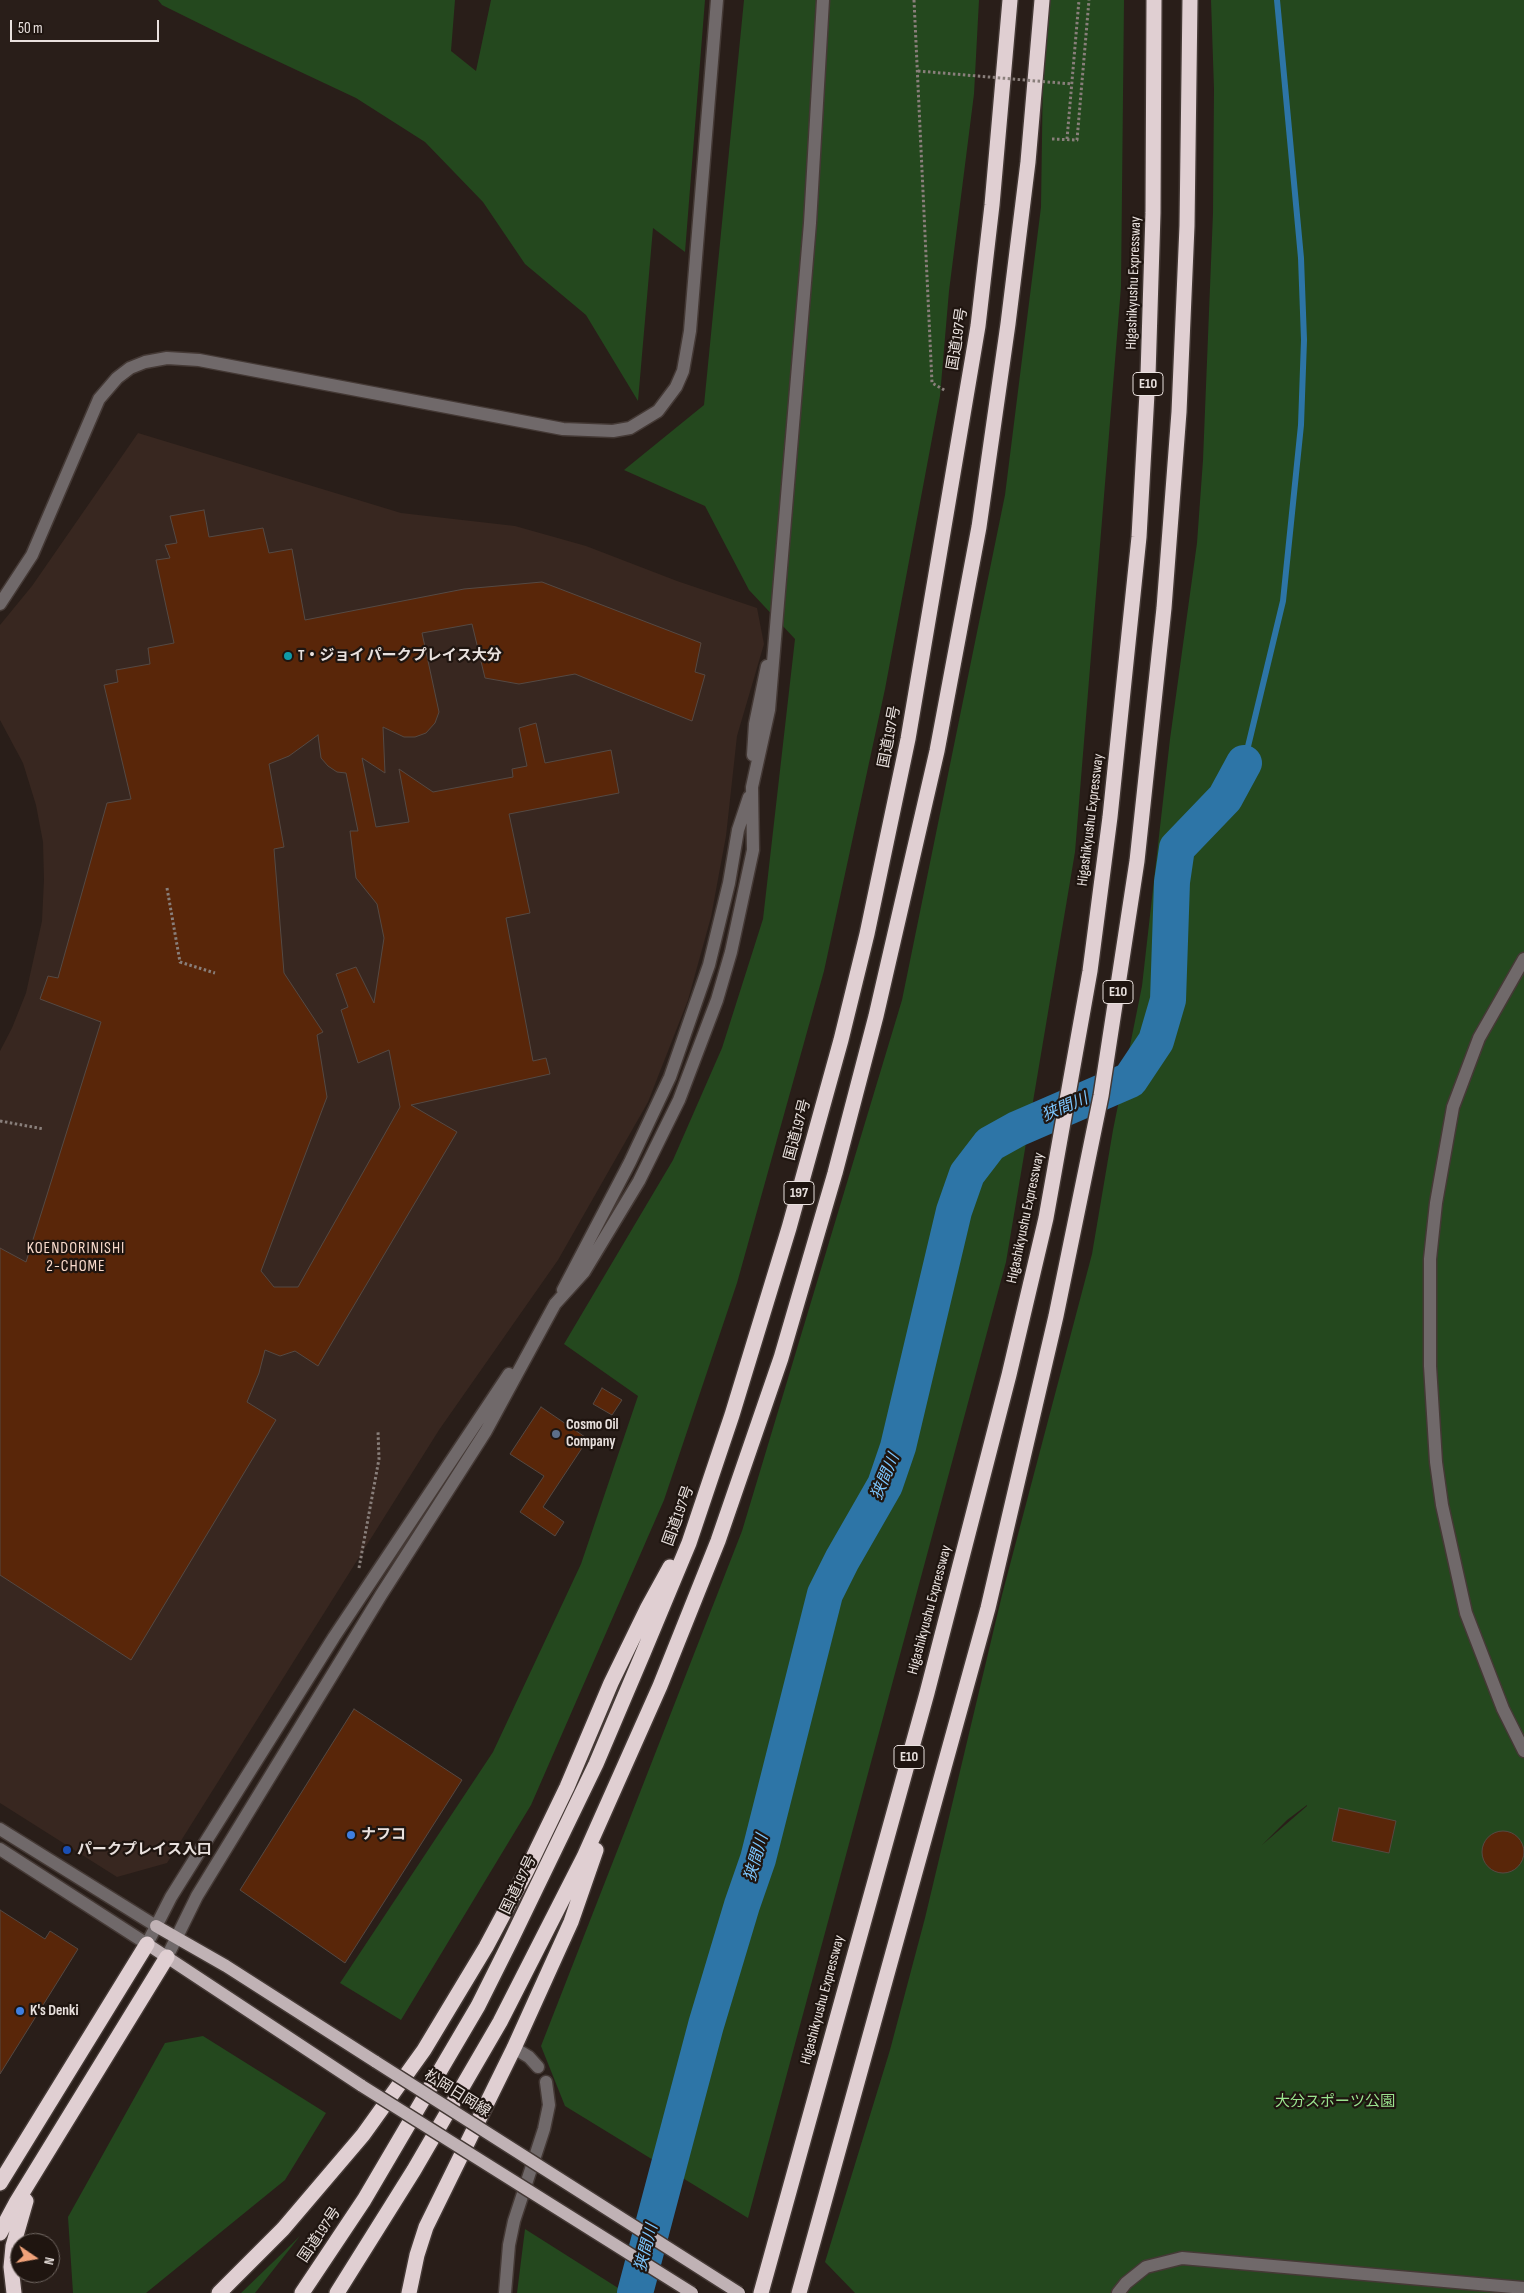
<!DOCTYPE html>
<html>
<head>
<meta charset="utf-8">
<style>
  body { margin:0 }
  #map { position:relative; width:1524px; height:2293px; overflow:hidden; background:#291e19; font-family:"Sofia Sans Condensed",sans-serif }
  canvas { display:block }
  .north { position:absolute; left:10px; top:2233px; width:50px; height:50px; box-sizing:border-box; background:#1f1510; border:1px solid #706762; border-radius:50%; rotate:102deg; font-size:14px; font-weight:700; line-height:20px; text-align:center; color:#e9e1de }
  .north::after { content:''; display:block; margin:auto; width:18px; height:22px; background:#f0a27a; clip-path:polygon(50% 0,100% 100%,50% 72%,0 100%) }
  .scale { position:absolute; left:10px; top:20px; width:149px; height:22px; box-sizing:border-box; border:2px solid #e9e1de; border-top:0; padding-left:6px; font-size:15px; line-height:18px; white-space:nowrap; color:#e9e1de; -webkit-text-stroke:4px #1f1510; paint-order:stroke }
</style>
</head>
<body>
<div id="map">
<canvas width="1524" height="2293"></canvas>
<div class="north">N</div>
<div class="scale">50 m</div>
</div>
<script>
const ctx = document.querySelector('canvas').getContext('2d');
ctx.lineJoin = 'round';
function paint(path, color) {
  ctx.fillStyle = color;
  ctx.fill(path, 'evenodd');
}
function poly(rows) {
  const path = new Path2D();
  for (const r of rows) {
    if (r.length === 3) {
      path.moveTo(r[0] + r[2], r[1]);
      path.arc(r[0], r[1], r[2], 0, 2 * Math.PI);
      continue;
    }
    path.moveTo(r[0], r[1]);
    for (let i = 2; i < r.length; i += 2) path.lineTo(r[i], r[i + 1]);
  }
  return path;
}
function stroke(path, color, width, dash) {
  ctx.strokeStyle = color;
  ctx.lineWidth = width;
  ctx.lineCap = dash ? 'butt' : 'round';
  ctx.setLineDash(dash || []);
  ctx.stroke(path);
}
function write(font, color, halo, rows, align = 'center') {
  ctx.font = font + ' "Sofia Sans Condensed","Noto Sans JP",sans-serif';
  ctx.lineWidth = 4.5;
  ctx.setLineDash([]);
  ctx.textBaseline = 'middle';
  ctx.strokeStyle = halo;
  ctx.fillStyle = color;
  for (const [text, x, y, turn = 0] of rows) {
    ctx.save();
    ctx.translate(x, y);
    ctx.rotate((+turn || 0) * Math.PI / 180);
    ctx.textAlign = isNaN(turn) ? turn : align;
    if (halo) ctx.strokeText(text, 0, 0);
    ctx.fillText(text, 0, 0);
    ctx.restore();
  }
}
const built = poly([
  [138,433,401,513,515,526,586,546,677,581,757,608,764,644,737,736,726,836,711,917,688,1000,648,1102,558,1260,439,1430,167,1863,117,1877,0,1803,0,1051,12,1028,26,993,42,921,44,880,43,842,36,805,23,763,0,720,0,625,32,586]
]);
const green = poly([
  [158,0,455,0,451,51,476,71,491,0,705,0,685,252,653,228,638,401,586,315,525,264,483,202,425,142,356,98,239,43,162,5],
  [744,0,979,0,974,94,949,291,940,396,885,689,824,971,737,1283,664,1500,531,1805,401,2020,340,1983,493,1752,581,1564,638,1396,564,1344,673,1160,722,1048,763,919,795,639,749,590,705,506,624,470,704,405],
  [1044,0,1124,0,1121,287,1075,852,1006,1262,748,2218,565,2106,541,2046,742,1531,902,1000,1005,495,1041,207],
  [1211,0,1524,0,1524,2293,855,2293,825,2262,890,2050,925,1918,1002,1595,1092,1254,1113,1130,1142,986,1170,739,1197,543,1203,460,1213,213,1214,89],
  [1307,1805,1307,1806,1262,1845,1287,1820],
  [203,2036,326,2113,285,2180,146,2293,73,2293,68,2217,165,2043],
  [525,2229,626,2293,517,2293],
  [300,2236,255,2293,241,2293]
]);
const stream = poly([
  [1244,763,1283,601,1301,425,1304,340,1301,258,1277,0]
]);
const river = poly([
  [635,2293,706,2025,742,1905,758,1859,825,1594,842,1560,885,1485,898,1447,954,1211,967,1174,990,1144,1017,1129,1130,1080,1156,1041,1168,1000,1172,882,1177,848,1225,798,1244,763]
]);
const building = poly([
  [204,510,209,537,263,528,269,553,292,549,305,620,464,589,542,582,701,643,695,672,705,675,692,721,575,674,519,684,485,678,472,624,422,633,439,712,435,723,426,733,415,737,404,737,383,727,385,773,362,758,376,827,409,822,399,769,433,792,513,777,512,769,527,766,519,728,536,723,545,763,611,750,619,793,509,814,530,913,506,918,533,1061,546,1058,550,1074,411,1105,457,1132,318,1366,295,1351,280,1356,265,1350,259,1373,247,1402,276,1420,131,1660,0,1575,0,1248,26,1262,101,1022,40,999,48,976,58,978,107,803,131,799,104,685,118,682,116,670,150,664,148,648,174,643,156,560,170,558,165,545,177,543,170,516,204,510],
  [318,735,321,758,328,766,337,772,346,773,358,831,350,831,356,878,377,904,384,938,374,1003,356,967,336,974,348,1007,341,1010,358,1063,389,1050,400,1107,298,1287,274,1287,261,1271,327,1097,317,1035,323,1032,284,973,274,849,284,847,269,764,289,756,318,735],
  [602,1388,622,1400,612,1415,593,1404,602,1388],
  [541,1407,588,1439,543,1507,564,1522,555,1536,520,1512,544,1476,510,1454,541,1407],
  [354,1709,462,1780,345,1963,240,1890,354,1709],
  [1339,1808,1396,1821,1389,1853,1332,1841,1339,1808],
  [1503,1852,21],
  [0,1910,45,1939,50,1931,78,1949,0,2074,0,1910]
]);
const path = poly([
  [914,0,932,383,946,391],
  [1052,139,1077,140,1089,0],
  [1067,139,1079,0],
  [167,888,180,962,215,973],
  [0,1121,44,1129],
  [359,1568,379,1459,378,1431]
]);
const minor = poly([
  [0,604,32,555,99,399,117,378,130,368,145,362,167,358,199,360,563,429,613,431,630,428,658,411,676,387,683,371,690,331,717,0],
  [753,755,755,724,767,666],
  [1524,959,1479,1038,1453,1107,1436,1203,1430,1259,1430,1366,1436,1462,1442,1505,1466,1613,1503,1709,1524,1751],
  [563,1290,630,1162,670,1077,709,965,729,883,738,830,749,797],
  [0,1829,156,1926],
  [0,1849,147,1944,171,1897,334,1637,509,1374],
  [167,1957,197,1896,381,1595,486,1431,555,1304,584,1272,639,1181,679,1100,717,1000,731,952,753,850,752,787,769,710,810,223,823,0],
  [514,2048,529,2057,538,2067],
  [505,2293,509,2245,514,2221,544,2129,549,2105,546,2082],
  [1118,2293,1126,2283,1146,2267,1182,2258,1524,2288]
]);
const major = poly([
  [156,1926,226,1966,376,2062],
  [147,1944,362,2086]
]);
const highway = poly([
  [0,2183,147,1944],
  [0,2233,16,2203,167,1957],
  [14,2293,11,2267,13,2246,26,2201],
  [219,2293,283,2229,363,2135,424,2050,486,1947,526,1872,567,1787,611,1683,648,1607,670,1567],
  [302,2293,364,2200,478,2006,511,1940,596,1764,644,1651,689,1543,732,1415,789,1228,841,1040,867,934,908,739,978,326,992,205,1010,0],
  [337,2293,414,2170,500,2022,584,1857,660,1686,718,1541,781,1358,835,1173,876,1016,937,751,979,527,1008,324,1028,162,1042,0],
  [409,2293,417,2255,426,2227,514,2048,571,1922,596,1850],
  [761,2293,927,1693,1009,1375,1046,1218,1090,971,1110,817,1139,537,1148,375,1153,213,1154,0],
  [799,2293,988,1608,1056,1316,1101,1096,1137,861,1164,608,1179,412,1187,226,1190,0]
]);
const pathBridge = poly([
  [918,71,1072,84]
]);
const majorBridge = poly([
  [376,2062,739,2293],
  [362,2086,692,2293]
]);
const markers = [
  [288,656,5,"#0f9aa8"],
  [556,1434,5,"#5c6f8a"],
  [351,1835,5,"#3f7fe0"],
  [67,1850,5,"#1a4fb4"],
  [20,2011,5,"#3f7fe0"]
];
const shields = [
  [1148,384,30],
  [1118,992,30],
  [799,1193,30],
  [909,1757,30]
];
const shieldNames = [
  ["E10",1148,384],
  ["E10",1118,992],
  ["197",799,1193],
  ["E10",909,1757]
];
const streetNames = [
  ["Higashikyushu Expressway",1134,283,-88],
  ["国道197号",958,339,-81],
  ["国道197号",890,737,-79],
  ["Higashikyushu Expressway",1091,820,-83],
  ["国道197号",798,1130,-75],
  ["Higashikyushu Expressway",1026,1218,-78],
  ["国道197号",679,1516,-70],
  ["Higashikyushu Expressway",930,1610,-75],
  ["国道197号",519,1885,-64],
  ["Higashikyushu Expressway",823,2000,-75],
  ["松岡日岡線",457,2094,32],
  ["国道197号",320,2235,-56]
];
const poiNames = [
  ["T・ジョイ パークプレイス大分",298,656],
  ["Cosmo Oil",566,1425],
  ["Company",566,1442],
  ["ナフコ",361,1835],
  ["パークプレイス入口",77,1850],
  ["K's Denki",30,2011]
];
const parkNames = [
  ["大分スポーツ公園",1335,2102]
];
const waterNames = [
  ["狭間川",1065,1108,-23],
  ["狭間川",886,1477,-67],
  ["狭間川",757,1858,-74],
  ["狭間川",647,2248,-75]
];
const neighbourhoodNames = [
  ["KOENDORINISHI",76,1249],
  ["2-CHOME",76,1267]
];
paint(built, '#382720');
paint(green, '#24481e');
stroke(stream, '#2d75a7', 6);
stroke(river, '#2d75a7', 36);
paint(building, '#592609');
stroke(building, '#554943', 1);
stroke(minor, '#443935', 15);
stroke(major, '#443935', 15);
stroke(highway, '#443935', 18);
stroke(path, '#897f7b', 3, [2.5, 2.5]);
stroke(minor, '#70696a', 12);
stroke(major, '#c0b2b5', 12);
stroke(highway, '#e0cfd2', 15);
stroke(majorBridge, '#443935', 15, []);
stroke(pathBridge, '#897f7b', 3, [2.5, 2.5]);
stroke(majorBridge, '#c0b2b5', 12);
for (const [x, y, r, color] of markers) {
  const dot = new Path2D();
  dot.arc(x, y, r, 0, 2 * Math.PI);
  ctx.fillStyle = color;
  ctx.fill(dot);
  stroke(dot, '#1f1510', 2);
}
for (const [x, y, w] of shields) {
  const box = new Path2D();
  box.roundRect(x - w / 2, y - 11.5, w, 23, 4);
  ctx.fillStyle = '#1f1510';
  ctx.fill(box);
  stroke(box, '#e9e1de', 1);
}
write('bold 14px', '#e9e1de', null, shieldNames);
write('15px', '#e9e1de', '#1f1510', streetNames);
write('bold 15px', '#e9e1de', '#1f1510', poiNames, 'left');
write('15px', '#9ae38e', '#1f1510', parkNames);
write('italic 16px', '#7cc6fe', '#1f1510', waterNames);
ctx.letterSpacing = '1px';
write('16px', '#fadbcc', '#1f1510', neighbourhoodNames);
ctx.letterSpacing = '0px';
</script>
</body>
</html>
